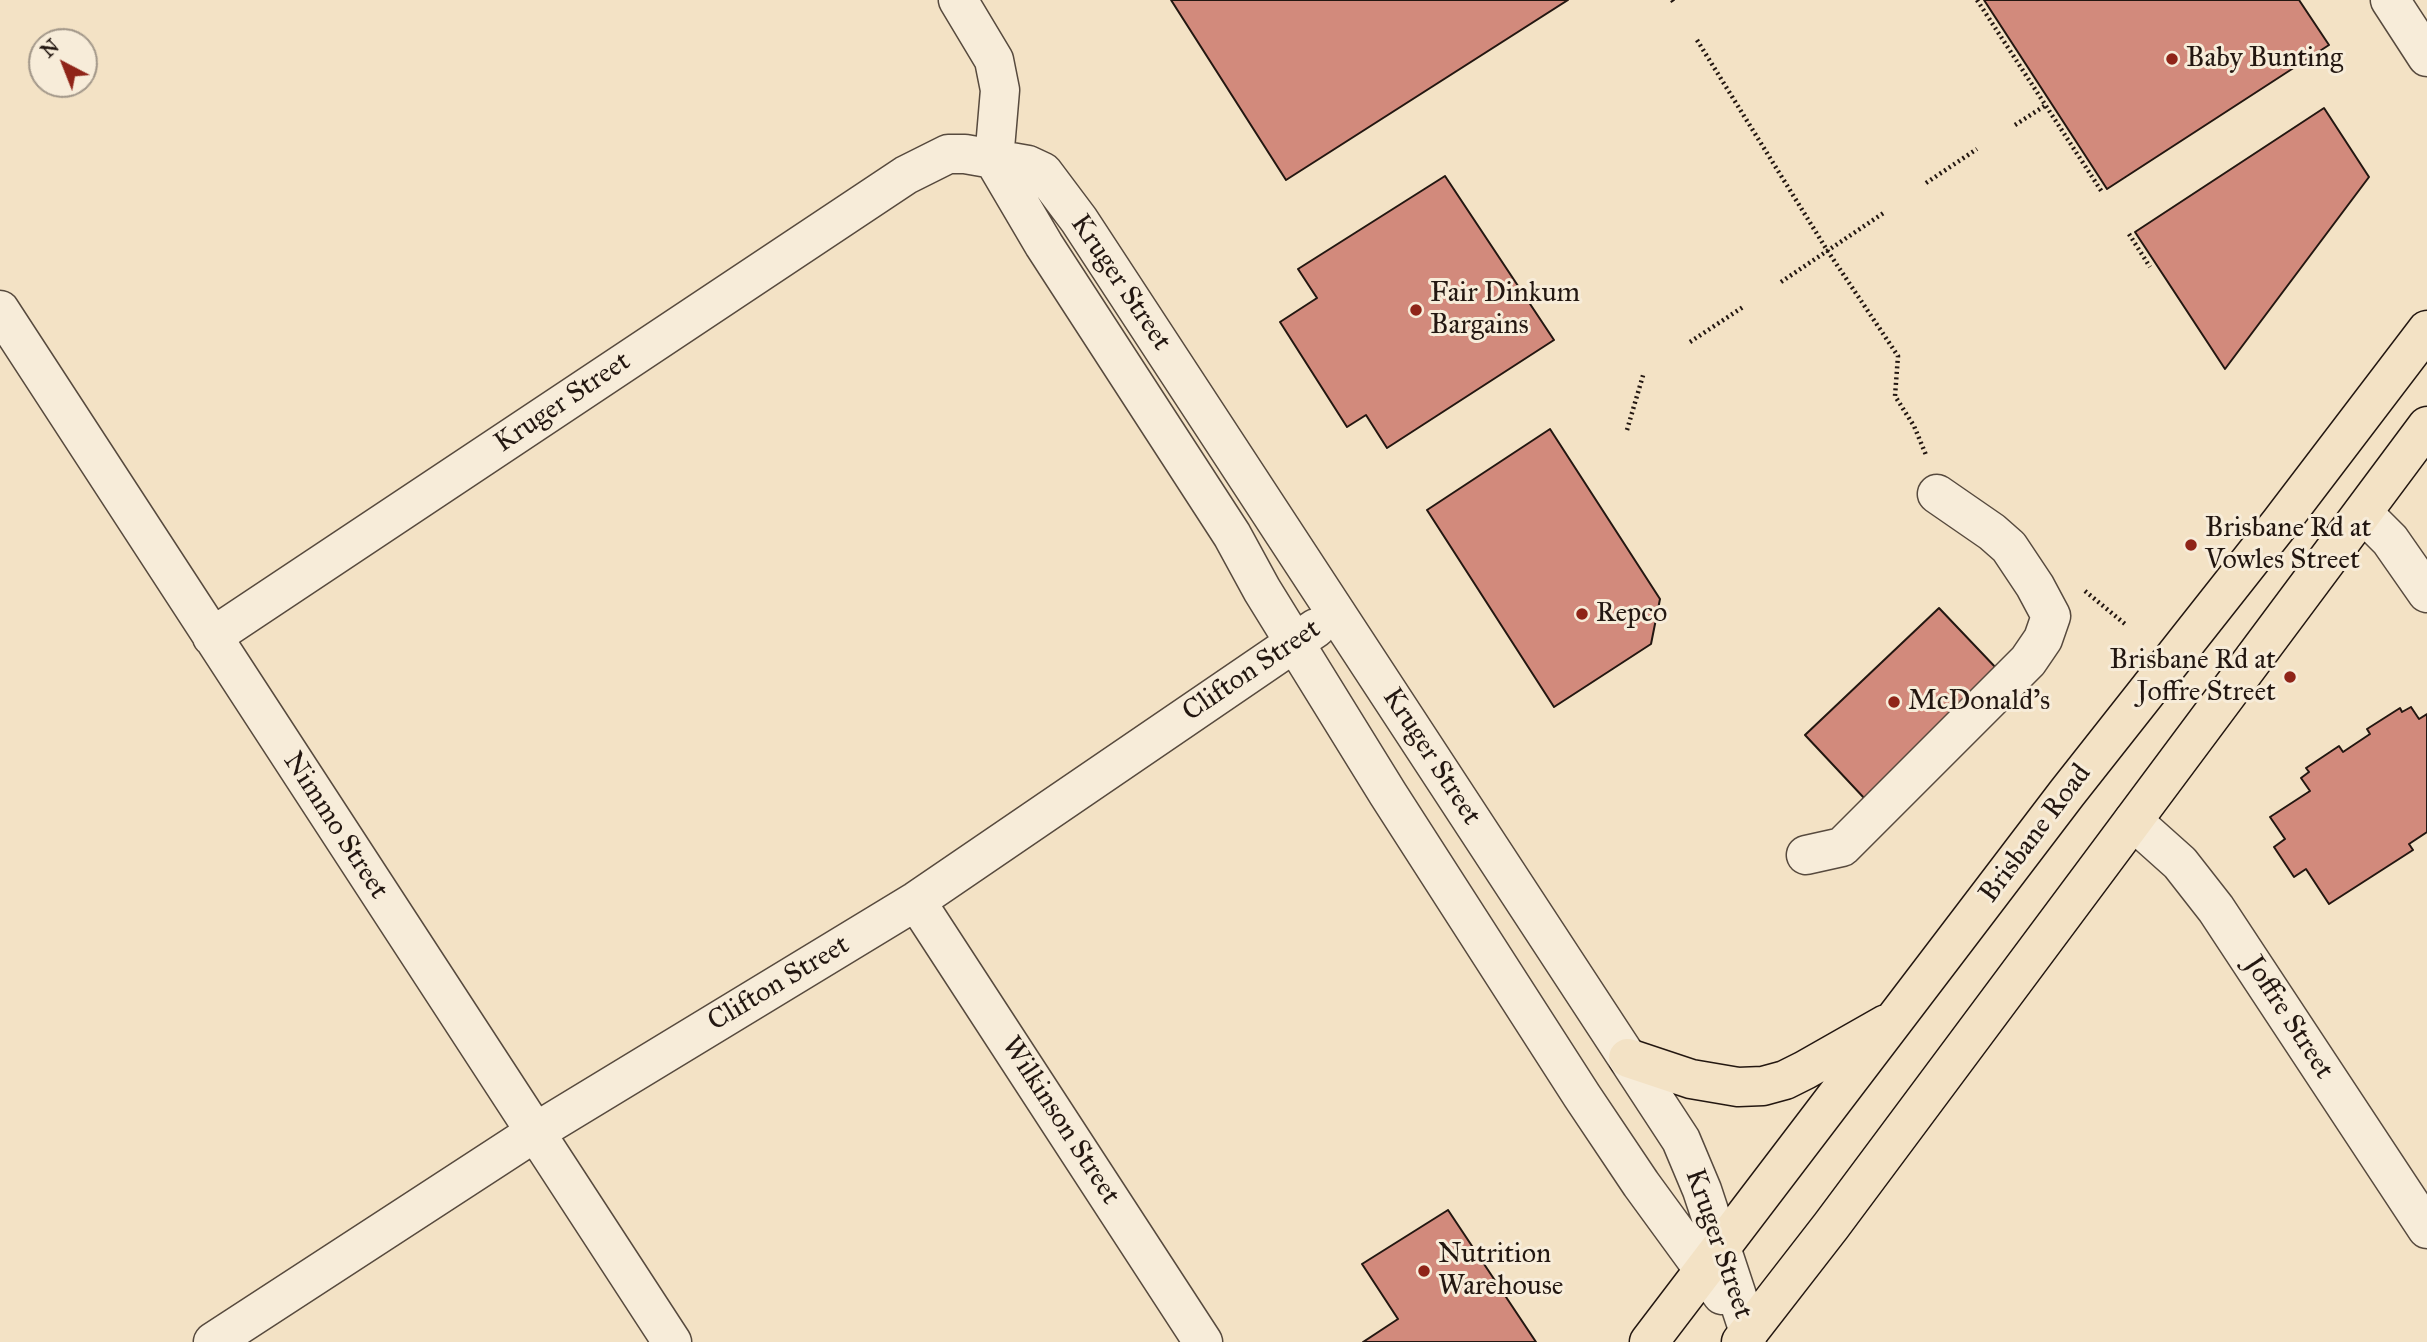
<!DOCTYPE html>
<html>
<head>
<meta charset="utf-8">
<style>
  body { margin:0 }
  #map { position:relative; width:2427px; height:1342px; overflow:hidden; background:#f3e2c5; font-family:"IM FELL Great Primer",serif }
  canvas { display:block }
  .north { position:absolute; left:28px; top:28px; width:70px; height:70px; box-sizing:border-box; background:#f7ecd9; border:2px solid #a29789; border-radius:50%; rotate:318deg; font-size:19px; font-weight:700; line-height:28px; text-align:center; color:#231711 }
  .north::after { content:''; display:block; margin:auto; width:24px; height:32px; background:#8f2418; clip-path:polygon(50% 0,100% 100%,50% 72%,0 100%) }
</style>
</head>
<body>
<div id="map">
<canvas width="2427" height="1342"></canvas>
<div class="north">N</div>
</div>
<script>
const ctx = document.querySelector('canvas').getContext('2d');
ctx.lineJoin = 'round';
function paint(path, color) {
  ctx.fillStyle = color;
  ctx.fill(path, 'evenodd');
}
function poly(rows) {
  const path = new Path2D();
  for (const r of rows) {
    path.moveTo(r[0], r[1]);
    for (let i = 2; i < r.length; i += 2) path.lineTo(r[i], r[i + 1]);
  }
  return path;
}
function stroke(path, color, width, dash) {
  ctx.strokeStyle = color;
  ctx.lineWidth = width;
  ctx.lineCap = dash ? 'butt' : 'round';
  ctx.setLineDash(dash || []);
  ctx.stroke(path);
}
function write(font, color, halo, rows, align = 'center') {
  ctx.font = font + ' "IM FELL Great Primer",serif';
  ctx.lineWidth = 6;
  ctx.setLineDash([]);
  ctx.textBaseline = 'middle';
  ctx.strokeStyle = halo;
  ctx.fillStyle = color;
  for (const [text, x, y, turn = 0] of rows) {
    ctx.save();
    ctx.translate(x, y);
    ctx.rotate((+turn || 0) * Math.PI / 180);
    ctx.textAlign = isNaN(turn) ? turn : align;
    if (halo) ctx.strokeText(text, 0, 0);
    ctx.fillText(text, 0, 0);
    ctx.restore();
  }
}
const building = poly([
  [1171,0,1568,0,1286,180,1171,0],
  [1984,0,2299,0,2329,45,2107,189,1984,0],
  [2324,108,2369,177,2225,369,2135,232,2324,108],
  [1445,176,1554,340,1387,448,1366,415,1347,427,1280,322,1317,298,1298,269,1445,176],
  [1550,429,1660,599,1651,644,1554,707,1427,510,1550,429],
  [1939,608,1998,670,1865,799,1805,735,1939,608],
  [2411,707,2419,719,2427,714,2427,832,2409,844,2413,850,2329,904,2306,869,2294,877,2274,847,2285,839,2270,817,2310,791,2301,778,2309,772,2306,768,2339,746,2343,752,2370,734,2367,729,2400,708,2402,712,2411,707],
  [1448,1210,1536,1342,1363,1342,1398,1319,1362,1264,1448,1210]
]);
const path = poly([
  [1672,0,1674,3],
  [1977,0,2102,192],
  [1697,40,1827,250,1898,356,1895,396,1914,426,1926,455],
  [2015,125,2046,105],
  [1926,183,1977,149],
  [2129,234,2150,267],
  [1781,282,1885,212],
  [1690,342,1743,307],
  [1627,430,1644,372],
  [2085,591,2125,624]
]);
const minor = poly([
  [958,0,994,60,1000,90,994,160],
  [2390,0,2427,57],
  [994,160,1044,245,1232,535,1262,590,1388,794,1582,1096,1641,1184,1722,1295],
  [0,310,672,1342],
  [2363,513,2390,540,2427,593],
  [212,637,906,175,948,154,965,154,1028,165,1043,172,1079,220,1681,1140,1702,1190,1749,1332],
  [2133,821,2180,863,2216,909,2427,1229],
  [1806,855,1842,847,2028,661,2043,639,2051,616,2035,586,2009,547,1992,532,1937,494],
  [916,901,1203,1342],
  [213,1342,534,1133,916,901,1316,628]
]);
const major = poly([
  [1628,1058,1691,1079,1738,1087,1763,1086,1785,1080,1805,1070,1886,1024],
  [1649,1342,2067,793,2280,523,2427,330],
  [1741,1342,1831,1226,2427,426]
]);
const markers = [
  [2172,59,7,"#8f2418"],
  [1416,310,7,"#8f2418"],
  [2191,545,7,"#8f2418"],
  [1582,614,7,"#8f2418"],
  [2290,677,7,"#8f2418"],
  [1894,702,7,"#8f2418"],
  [1424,1271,7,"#8f2418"]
];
const poiNames = [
  ["Baby Bunting",2186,59],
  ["Fair Dinkum",1430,294],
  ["Bargains",1430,326],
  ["Brisbane Rd at",2205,529],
  ["Vowles Street",2205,561],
  ["Repco",1596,614],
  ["Brisbane Rd at",2276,661,"right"],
  ["Joffre Street",2276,693,"right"],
  ["McDonald's",1908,702],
  ["Nutrition",1438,1255],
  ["Warehouse",1438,1287]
];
const streetNames = [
  ["Kruger Street",1120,283,56],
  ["Kruger Street",563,403,-34],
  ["Clifton Street",1252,671,-34],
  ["Kruger Street",1431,757,57],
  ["Nimmo Street",335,826,57],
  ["Brisbane Road",2036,834,-53],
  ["Clifton Street",779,984,-31],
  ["Joffre Street",2288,1018,57],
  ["Wilkinson Street",1060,1121,57],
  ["Kruger Street",1718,1244,71]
];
paint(building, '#d28a7c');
stroke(building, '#231711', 2);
stroke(minor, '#574a3e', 41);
stroke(major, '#231711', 41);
stroke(path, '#231711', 4.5, [2, 3.5]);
stroke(minor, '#f7ecd9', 38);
stroke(major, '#f3e2c5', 38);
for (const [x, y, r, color] of markers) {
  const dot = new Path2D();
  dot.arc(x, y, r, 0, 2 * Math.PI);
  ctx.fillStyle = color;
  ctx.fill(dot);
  stroke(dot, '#f7ecd9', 2.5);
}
write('28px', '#231711', '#f7ecd9', poiNames, 'left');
write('28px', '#231711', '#f7ecd9', streetNames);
</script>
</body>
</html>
